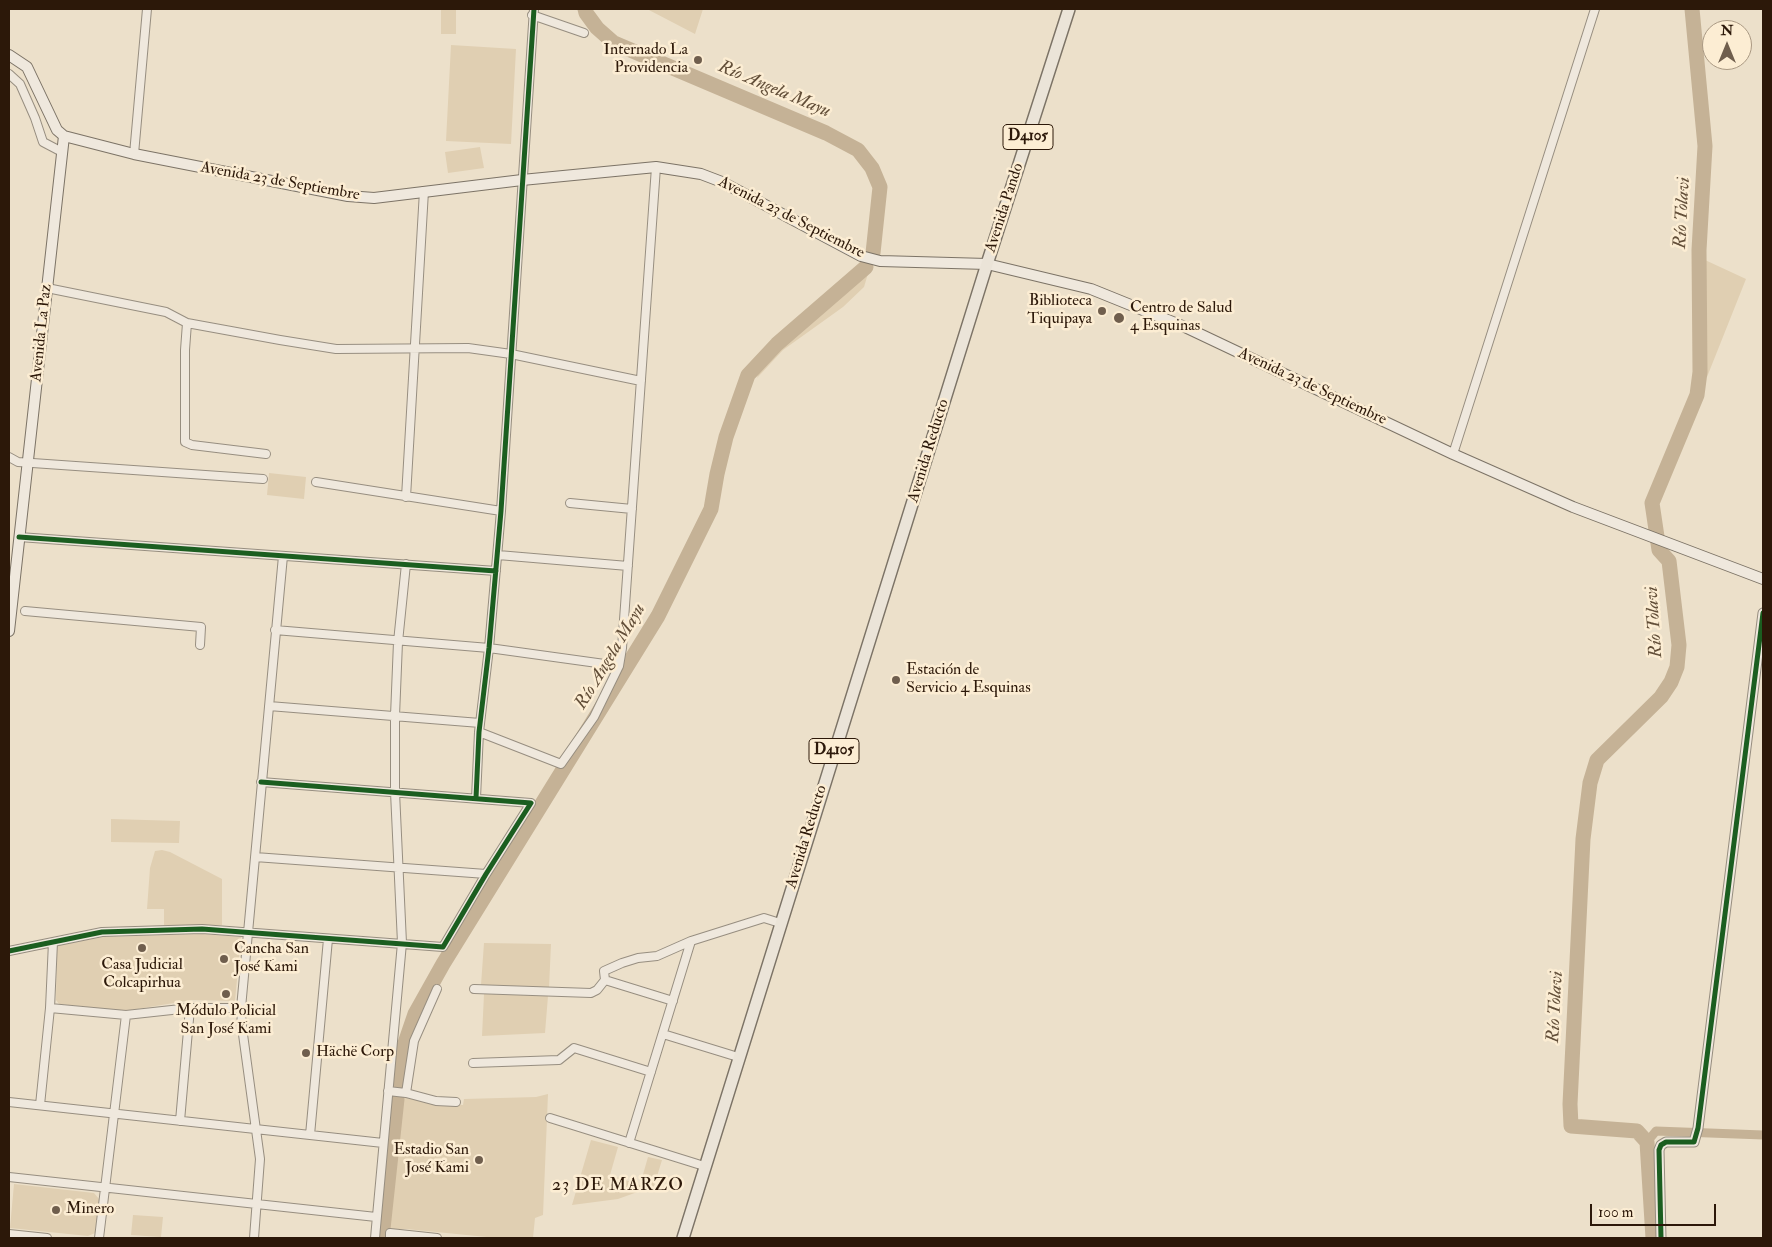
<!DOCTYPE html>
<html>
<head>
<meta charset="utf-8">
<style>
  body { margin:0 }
  #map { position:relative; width:1772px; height:1247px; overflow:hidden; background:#ece0ca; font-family:"IM FELL Double Pica",serif }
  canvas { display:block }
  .frame { position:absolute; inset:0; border:10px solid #2c1809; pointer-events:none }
  .north { position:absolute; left:1702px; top:20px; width:50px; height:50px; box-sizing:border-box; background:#fcedd3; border:1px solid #a99882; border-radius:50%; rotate:0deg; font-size:14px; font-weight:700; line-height:20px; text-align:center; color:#2c1809 }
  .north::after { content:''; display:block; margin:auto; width:18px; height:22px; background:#6f5e4d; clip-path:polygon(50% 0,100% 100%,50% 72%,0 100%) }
  .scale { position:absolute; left:1590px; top:1204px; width:126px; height:22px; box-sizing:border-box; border:2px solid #2c1809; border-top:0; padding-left:6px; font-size:15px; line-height:18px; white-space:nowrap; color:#2c1809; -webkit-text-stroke:4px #fcedd3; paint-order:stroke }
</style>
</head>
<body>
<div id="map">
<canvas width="1772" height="1247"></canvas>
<div class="frame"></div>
<div class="north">N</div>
<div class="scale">100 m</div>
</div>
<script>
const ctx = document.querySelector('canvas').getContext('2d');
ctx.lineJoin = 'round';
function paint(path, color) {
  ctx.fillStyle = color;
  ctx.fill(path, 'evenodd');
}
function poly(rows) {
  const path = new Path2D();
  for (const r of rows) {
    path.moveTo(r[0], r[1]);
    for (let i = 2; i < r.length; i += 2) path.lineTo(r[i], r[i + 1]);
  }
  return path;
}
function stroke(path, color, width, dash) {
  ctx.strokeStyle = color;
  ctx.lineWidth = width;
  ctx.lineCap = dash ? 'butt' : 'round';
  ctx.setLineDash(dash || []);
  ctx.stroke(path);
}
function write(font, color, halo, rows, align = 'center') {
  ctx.font = font + ' "IM FELL Double Pica",serif';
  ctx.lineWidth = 5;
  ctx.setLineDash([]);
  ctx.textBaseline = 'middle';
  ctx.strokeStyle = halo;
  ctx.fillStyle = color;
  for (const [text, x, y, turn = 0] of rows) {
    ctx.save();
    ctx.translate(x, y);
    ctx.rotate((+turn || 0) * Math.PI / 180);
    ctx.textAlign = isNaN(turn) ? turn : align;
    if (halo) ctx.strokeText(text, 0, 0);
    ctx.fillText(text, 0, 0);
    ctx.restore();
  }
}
const green = poly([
  [441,9,456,9,456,34,441,34],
  [647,9,703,9,695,34],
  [451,45,516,49,511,144,446,141],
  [480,147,484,168,448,173,445,152],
  [1705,260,1746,279,1707,377],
  [870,267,864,287,843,307,783,350,757,378,760,368,783,344,853,285],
  [269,473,306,477,304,499,267,495],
  [111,819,180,821,179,843,111,842],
  [162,850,170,852,222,879,222,925,164,925,164,909,147,909,150,868,155,851],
  [203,934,241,937,235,1001,192,1000,125,1011,59,1004,56,1000,57,945,104,937],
  [484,943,551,944,549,988,481,985],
  [484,994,548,996,545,1033,482,1036],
  [392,1094,405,1095,420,1101,463,1105,464,1099,536,1097,548,1094,543,1215,535,1218,533,1238,497,1238,406,1229,389,1231,385,1238,377,1238],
  [591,1140,618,1147,610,1175,640,1185,648,1157,662,1160,654,1186,618,1199,572,1205],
  [14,1184,94,1193,99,1199,95,1233,88,1236,10,1228],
  [133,1215,163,1217,161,1237,131,1235]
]);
const canal = poly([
  [1647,1142,1656,1131,1763,1135]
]);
const river = poly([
  [585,9,586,13,597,28,614,43,826,133,858,150,872,168,880,187,873,253],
  [399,1083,403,1049,415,1014,443,964,658,616,711,509,717,474,726,437,748,375,777,344,866,267],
  [382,1238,397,1099],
  [1653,1238,1647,1142,1637,1131,1571,1126,1570,1104,1583,839,1590,783,1597,760,1661,697,1671,682,1677,667,1679,645,1669,561,1659,550,1652,503,1697,395,1700,372,1699,250,1705,146,1692,9]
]);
const minor = poly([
  [532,15,584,33],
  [9,74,20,84,35,118,43,142,62,152],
  [134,154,147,9],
  [47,288,166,312,187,323,280,340,336,349,468,348,511,354,641,381],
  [187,323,185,350,185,442,192,445,266,454],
  [1453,454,1595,9],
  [9,457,18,462,263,479],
  [316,482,501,511],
  [406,497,424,191],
  [570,503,632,509],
  [19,537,496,571],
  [498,555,628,566],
  [25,611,201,627,200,645],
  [275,630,489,648,619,666],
  [269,706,480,723],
  [479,732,561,764,594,717,619,666,622,648,656,167],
  [476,798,479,732,489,648,501,511,534,9],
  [255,857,486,874],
  [9,951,102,932,202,929,443,947,486,874,531,803,261,782],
  [605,980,604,971,622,963,638,958,657,956,691,941,764,918,780,923],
  [474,989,591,993,597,990,605,980,673,1001],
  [50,1008,126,1015,190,1008,241,1008],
  [663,1034,738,1057],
  [473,1063,559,1060,574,1048,651,1072],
  [388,1091,406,1093,436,1101,456,1102],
  [406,1093,414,1041,437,989],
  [9,1102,383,1143],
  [40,1105,50,1008,53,942],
  [550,1118,704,1166],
  [180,1121,190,1008],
  [310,1135,328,939],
  [629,1143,691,941],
  [9,1177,376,1217],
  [9,1234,47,1238],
  [99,1238,126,1015],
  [254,1238,260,1159,242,1027,241,1008,283,556],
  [375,1238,402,943,395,792,395,716,398,642,406,564],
  [390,1238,390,1233,437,1238]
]);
const tertiary = poly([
  [1661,1238,1659,1150,1661,1145,1666,1142,1694,1142,1698,1128,1763,613]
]);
const secondary = poly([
  [9,55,27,67,57,130,64,136,134,154,348,196,374,198,522,180,656,167,701,174,722,182,861,256,880,261,987,264,1091,289,1185,327,1453,454,1573,507,1763,579],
  [9,631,64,136]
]);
const primary = poly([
  [683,1238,987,264,1069,9]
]);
const cycleway = poly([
  [19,537,496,571],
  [476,798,479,732,489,648,501,511,534,9],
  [9,951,102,932,202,929,443,947,486,874,531,803,261,782],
  [1661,1238,1659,1150,1661,1145,1666,1142,1694,1142,1698,1128,1763,613]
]);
const markers = [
  [698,60,5,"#6f5e4d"],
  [1102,311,5,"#6f5e4d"],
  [1119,318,6,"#6f5e4d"],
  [896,680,5,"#6f5e4d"],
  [142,948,5,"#6f5e4d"],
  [224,959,5,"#6f5e4d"],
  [226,994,5,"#6f5e4d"],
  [306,1053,5,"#6f5e4d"],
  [479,1160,5,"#6f5e4d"],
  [56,1210,5,"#6f5e4d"]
];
const shields = [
  [1028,137,50],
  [834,751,50]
];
const shieldNames = [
  ["D4105",1028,137],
  ["D4105",834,751]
];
const poiNames = [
  ["Internado La",688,51,"right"],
  ["Providencia",688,69,"right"],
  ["Biblioteca",1092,302,"right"],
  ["Tiquipaya",1092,320,"right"],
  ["Centro de Salud",1130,309],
  ["4 Esquinas",1130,327],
  ["Estación de",906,671],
  ["Servicio 4 Esquinas",906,689],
  ["Cancha San",234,950],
  ["José Kami",234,968],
  ["Casa Judicial",142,966,"center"],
  ["Colcapirhua",142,984,"center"],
  ["Módulo Policial",226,1012,"center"],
  ["San José Kami",226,1030,"center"],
  ["Hächë Corp",316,1053],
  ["Estadio San",469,1151,"right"],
  ["José Kami",469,1169,"right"],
  ["Minero",66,1210]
];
const streetNames = [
  ["Avenida 23 de Septiembre",280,182,10],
  ["Avenida Pando",1005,208,-72],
  ["Avenida 23 de Septiembre",791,218,27],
  ["Avenida La Paz",42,333,-84],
  ["Avenida 23 de Septiembre",1312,387,25],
  ["Avenida Reducto",929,451,-73],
  ["Avenida Reducto",807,837,-73]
];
const waterNames = [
  ["Río Angela Mayu",774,90,23],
  ["Río Tolavi",1683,213,-87],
  ["Río Tolavi",1655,622,-94],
  ["Río Angela Mayu",611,657,-59],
  ["Río Tolavi",1556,1007,-87]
];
const neighbourhoodNames = [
  ["23 DE MARZO",618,1186]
];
paint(green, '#e0cfb2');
stroke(canal, '#c5b296', 9);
stroke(river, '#c5b296', 15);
stroke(minor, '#978e80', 10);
stroke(tertiary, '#978e80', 11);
stroke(secondary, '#7c7366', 12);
stroke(primary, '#7c7366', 14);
stroke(minor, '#efe8dd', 8);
stroke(tertiary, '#efe8dd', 9);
stroke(secondary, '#efe8dd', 10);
stroke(primary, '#ebe4d8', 11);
stroke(cycleway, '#1b5e20', 5);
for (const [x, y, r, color] of markers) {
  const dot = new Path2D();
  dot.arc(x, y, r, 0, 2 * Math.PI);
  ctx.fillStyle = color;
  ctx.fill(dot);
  stroke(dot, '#fcedd3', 2);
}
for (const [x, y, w] of shields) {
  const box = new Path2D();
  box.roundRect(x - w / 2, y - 12.5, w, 25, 4);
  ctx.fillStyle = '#fcedd3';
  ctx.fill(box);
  stroke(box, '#2c1809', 1);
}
write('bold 15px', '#2c1809', null, shieldNames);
write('16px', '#2c1809', '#fcedd3', poiNames, 'left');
write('16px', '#2c1809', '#fcedd3', streetNames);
write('italic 18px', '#624e38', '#fcedd3', waterNames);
ctx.letterSpacing = '1px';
write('18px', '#2c1809', '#fcedd3', neighbourhoodNames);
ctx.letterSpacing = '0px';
</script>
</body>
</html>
